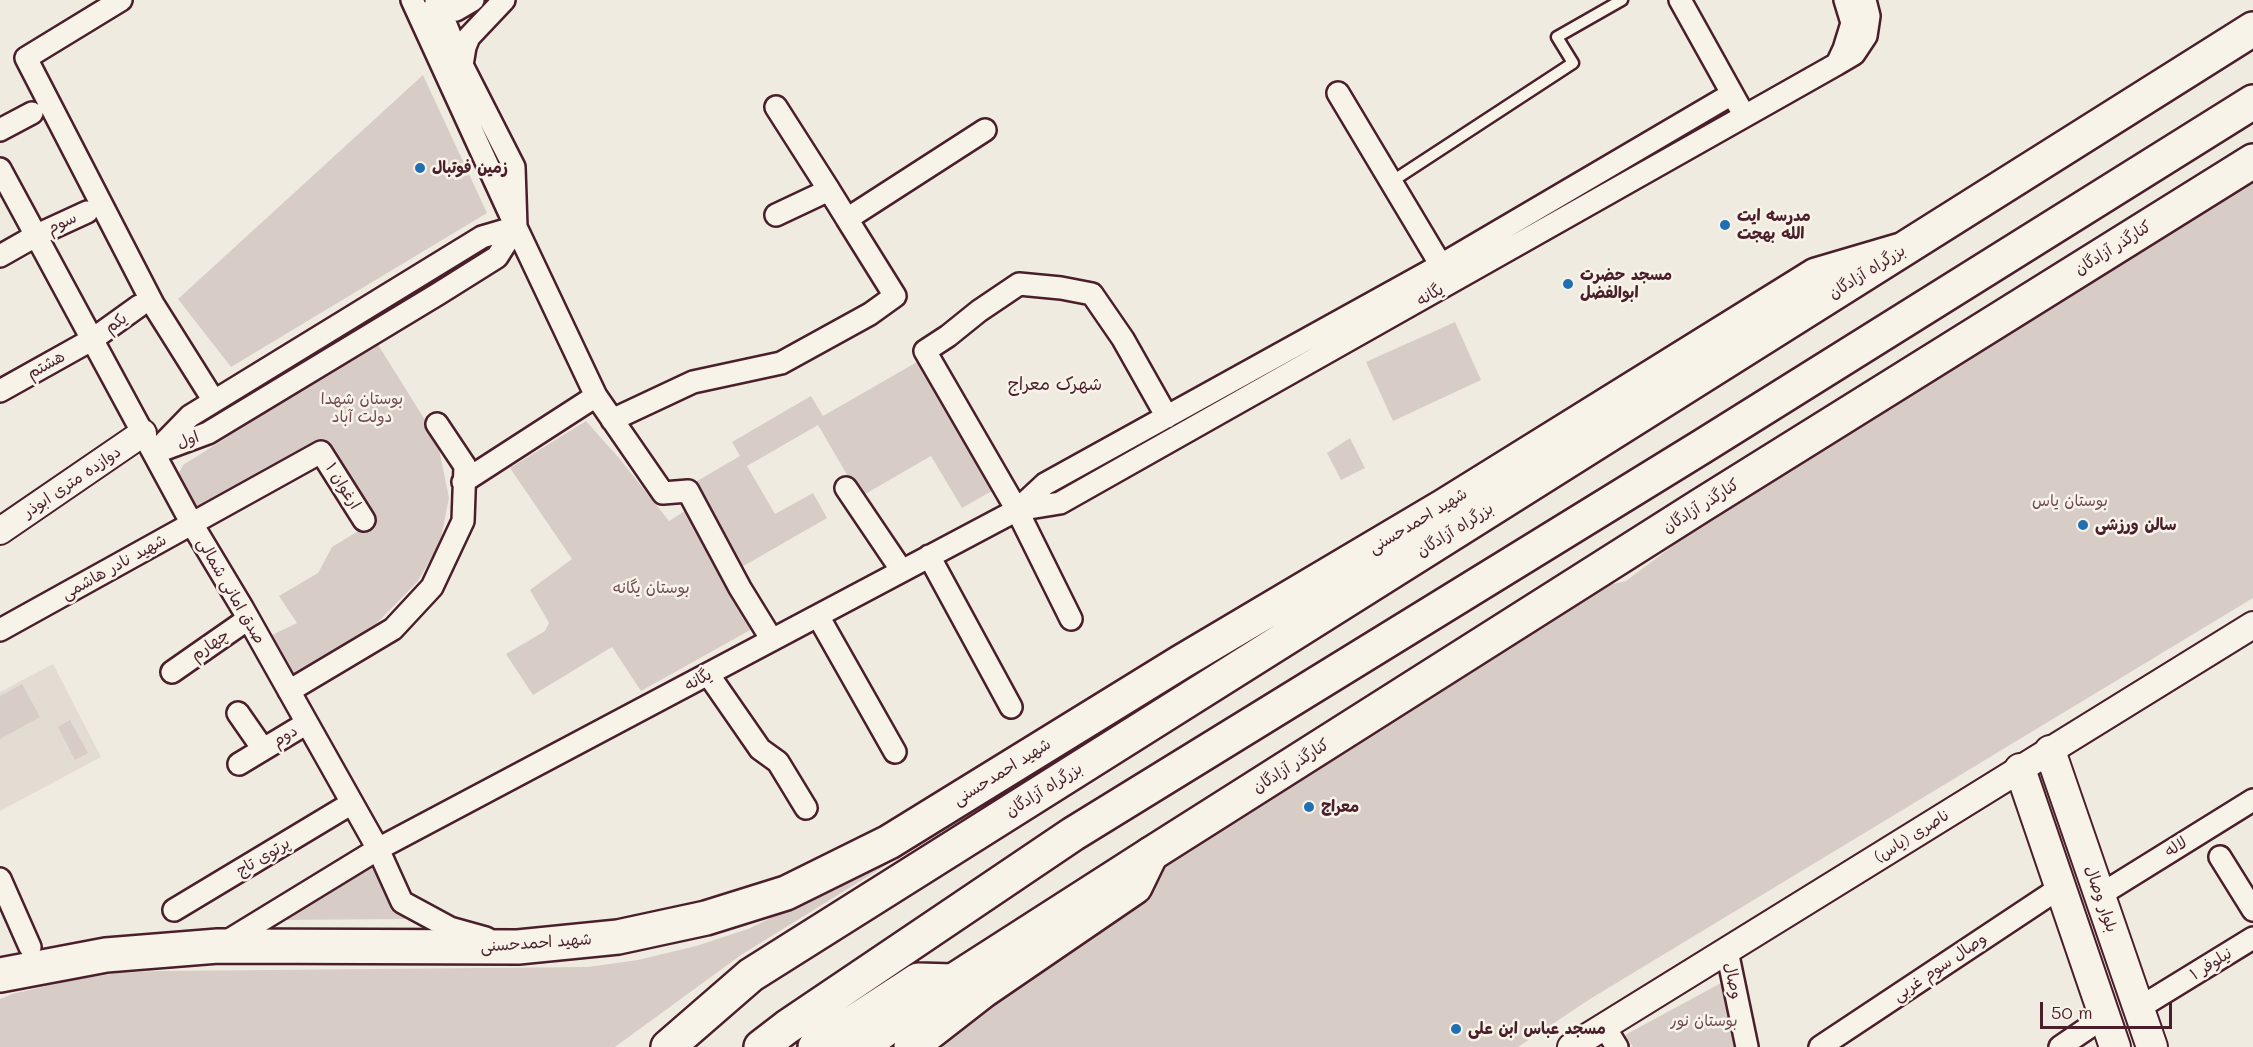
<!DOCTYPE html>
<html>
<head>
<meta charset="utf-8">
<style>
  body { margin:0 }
  #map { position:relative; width:2253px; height:1047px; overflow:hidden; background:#f0ebe0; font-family:Mali,sans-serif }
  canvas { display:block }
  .scale { position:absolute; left:2040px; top:1002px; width:132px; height:27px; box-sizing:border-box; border:3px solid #4a1f2b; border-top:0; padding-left:8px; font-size:18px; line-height:21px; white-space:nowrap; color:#4a1f2b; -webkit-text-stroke:4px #f7f3e8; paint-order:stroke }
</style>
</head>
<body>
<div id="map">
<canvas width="2253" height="1047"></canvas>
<div class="scale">50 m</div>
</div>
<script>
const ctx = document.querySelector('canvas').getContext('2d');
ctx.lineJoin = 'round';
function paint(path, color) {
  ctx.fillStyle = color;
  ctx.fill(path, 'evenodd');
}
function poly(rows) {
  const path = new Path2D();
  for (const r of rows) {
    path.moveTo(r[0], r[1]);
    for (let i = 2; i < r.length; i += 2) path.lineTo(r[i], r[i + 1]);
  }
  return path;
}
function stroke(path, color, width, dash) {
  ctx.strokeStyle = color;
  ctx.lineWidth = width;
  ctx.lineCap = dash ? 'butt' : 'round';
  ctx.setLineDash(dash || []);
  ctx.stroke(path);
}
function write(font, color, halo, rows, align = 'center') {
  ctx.font = font + ' Mali,"Playpen Sans Arabic",sans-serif';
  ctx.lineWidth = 5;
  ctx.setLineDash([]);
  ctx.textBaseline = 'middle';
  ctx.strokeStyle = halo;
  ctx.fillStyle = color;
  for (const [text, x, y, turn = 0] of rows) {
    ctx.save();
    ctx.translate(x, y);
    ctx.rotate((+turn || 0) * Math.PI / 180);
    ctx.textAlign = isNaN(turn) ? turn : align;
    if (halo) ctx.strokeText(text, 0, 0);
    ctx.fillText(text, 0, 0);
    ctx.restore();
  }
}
const built = poly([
  [53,664,101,757,0,811,0,692]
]);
const green = poly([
  [423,75,487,213,231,367,178,299],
  [2253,177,2253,598,1590,999,1518,1047,933,1047,1152,873,1580,601,1609,585,1626,581,1731,502],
  [1455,322,1481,380,1393,421,1366,362],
  [377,343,425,420,439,449,449,498,440,543,418,581,377,623,292,675,272,635,297,623,279,596,318,573,332,547,370,524,373,515,333,446,199,515,178,480,179,473,183,465],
  [917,362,992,491,962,508,931,456,860,497,818,425,747,466,775,514,813,493,827,518,740,568,692,484,740,456,732,442,811,396,823,416],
  [586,421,619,458,669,521,688,509,752,629,641,691,612,647,533,695,506,654,545,631,549,623,530,590,572,559,510,468],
  [1350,438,1365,468,1341,480,1327,453],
  [22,684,40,717,0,739,0,696],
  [70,720,88,753,75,760,58,727],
  [904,854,741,955,615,1047,0,1047,0,999,12,994,73,980,118,973,159,971,588,967,638,960,696,946,748,929],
  [373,864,382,887,393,904,412,919,277,920],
  [1721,983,1739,1047,1633,1047,1625,1035]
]);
const service = poly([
  [1391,182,1573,63,1557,37,1622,0]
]);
const minor = poly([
  [121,0,26,58,153,304,214,401],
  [412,0,516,227,514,167,462,65,436,0],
  [1680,0,1739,106],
  [1845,0,1852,23,1844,49,1837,64,1854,54,1866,36,1869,16,1865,0],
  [431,11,438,6,449,11,456,10,473,0],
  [462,65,465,47,469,37,504,0],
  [1338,93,1448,277],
  [0,130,32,113],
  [0,169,192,524,243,609,378,849,402,902,450,928,486,938],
  [829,190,847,219,985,130],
  [776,215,829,190,776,107],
  [516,227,497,257,438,294,208,433,154,453,190,416,482,237,516,227],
  [516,227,596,396,663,493,688,491,740,588,772,640],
  [0,256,37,235,87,212],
  [0,391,93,339,139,306],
  [612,420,693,382,781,363,870,314,895,296,847,219],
  [463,482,596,396],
  [846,488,902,571],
  [1017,510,1060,503,1837,64],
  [929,556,1011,707],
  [818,616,895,752],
  [1071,619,1017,510,925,351,948,336,979,311,1019,284,1061,288,1092,294,1123,339,1167,417],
  [0,630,321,452,364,520],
  [172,672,248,619],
  [708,674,760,749,778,762,806,808],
  [289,691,393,629,432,587,463,521,465,466,437,424],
  [238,713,263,749],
  [239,764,307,723],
  [2220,857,2253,910],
  [0,879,30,947],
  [2100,895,2253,800],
  [174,910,352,803],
  [221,945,378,849,1017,510,1045,484,1441,265,1732,94],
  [1727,951,1747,1047],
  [2139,1008,2253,938],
  [1604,1026,1617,1047],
  [1820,1047,2061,887],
  [2060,1047,2104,1017]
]);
const tertiary = poly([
  [0,531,143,433],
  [1571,1047,2253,625]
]);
const secondary = poly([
  [2050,751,2152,1047],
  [2020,769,2115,1047]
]);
const primary = poly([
  [861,1047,953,981,1151,854,1700,506,2253,161]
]);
const trunk = poly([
  [0,975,106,955,218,946,518,947,618,937,706,918,786,893,889,842,1181,662,1444,506,1816,275,1901,250],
  [668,1047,751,975,2253,29],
  [761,1047,787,1027,1073,834,1703,446,2253,102],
  [815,1047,918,980,953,981],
  [911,1047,983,991,1135,887,1151,854]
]);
const markers = [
  [420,168,6,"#1f6fb2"],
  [1725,225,6,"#1f6fb2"],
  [1568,284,6,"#1f6fb2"],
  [2083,525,6,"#1f6fb2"],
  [1309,807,6,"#1f6fb2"],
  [1456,1029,6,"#1f6fb2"]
];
const poiNames = [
  ["زمین فوتبال",432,168],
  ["مدرسه ایت",1737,216],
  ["الله بهجت",1737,234],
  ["مسجد حضرت",1580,275],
  ["ابوالفضل",1580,293],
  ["سالن ورزشی",2095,525],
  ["معراج",1321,807],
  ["مسجد عباس ابن علی",1468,1029]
];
const streetNames = [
  ["سوم",62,223,-25],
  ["کنارگذر آزادگان",2113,248,-32],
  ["بزرگراه آزادگان",1867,272,-32],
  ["یگانه",1430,295,-29],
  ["یکم",116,323,-35],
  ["هشتم",46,365,-29],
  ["اول",188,440,-20],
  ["دوازده متری ابوذر",72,482,-34],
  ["ارغوان ۱",343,486,58],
  ["کنارگذر آزادگان",1701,506,-32],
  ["شهید احمدحسنی",1418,521,-31],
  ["بزرگراه آزادگان",1455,530,-32],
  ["شهید نادر هاشمی",114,567,-29],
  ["صدق امانی شمالی",231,591,60],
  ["چهارم",210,645,-35],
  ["یگانه",698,680,-28],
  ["دوم",285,736,-31],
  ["کنارگذر آزادگان",1291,766,-32],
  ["شهید احمدحسنی",1002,772,-32],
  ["بزرگراه آزادگان",1044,790,-32],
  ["ناصری (یاس)",1912,836,-32],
  ["لاله",2176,847,-32],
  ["پرتوی تاج",263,857,-31],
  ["بلوار وصال",2101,899,71],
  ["شهید احمدحسنی",536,943,-4],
  ["نیلوفر ۱",2211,964,-32],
  ["وصال سوم غربی",1940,967,-34],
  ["وصال",1733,981,78]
];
const parkNames = [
  ["بوستان شهدا",362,399],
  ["دولت آباد",362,417],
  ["بوستان یاس",2070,501],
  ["بوستان یگانه",651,588],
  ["بوستان نور",1704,1021]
];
const neighbourhoodNames = [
  ["شهرک معراج",1055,384]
];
paint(built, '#e3dcd2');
paint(green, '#d8cdc6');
stroke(service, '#4a1f2b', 15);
stroke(minor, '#4a1f2b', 26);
stroke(tertiary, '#4a1f2b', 30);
stroke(secondary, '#4a1f2b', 34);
stroke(primary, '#4a1f2b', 38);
stroke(trunk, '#4a1f2b', 38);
stroke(service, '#f7f3e8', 10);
stroke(minor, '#f7f3e8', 21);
stroke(tertiary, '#f7f3e8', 26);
stroke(secondary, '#f7f3e8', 30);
stroke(primary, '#f7f3e8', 33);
stroke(trunk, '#f7f3e8', 33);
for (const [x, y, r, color] of markers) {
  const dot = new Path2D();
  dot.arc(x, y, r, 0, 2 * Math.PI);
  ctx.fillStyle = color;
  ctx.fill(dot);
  stroke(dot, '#f7f3e8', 2);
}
write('bold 16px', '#4a1f2b', '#f7f3e8', poiNames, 'left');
write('16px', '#4a1f2b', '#f7f3e8', streetNames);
write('16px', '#6e4a52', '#f7f3e8', parkNames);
write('18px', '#4a1f2b', '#f7f3e8', neighbourhoodNames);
</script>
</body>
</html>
